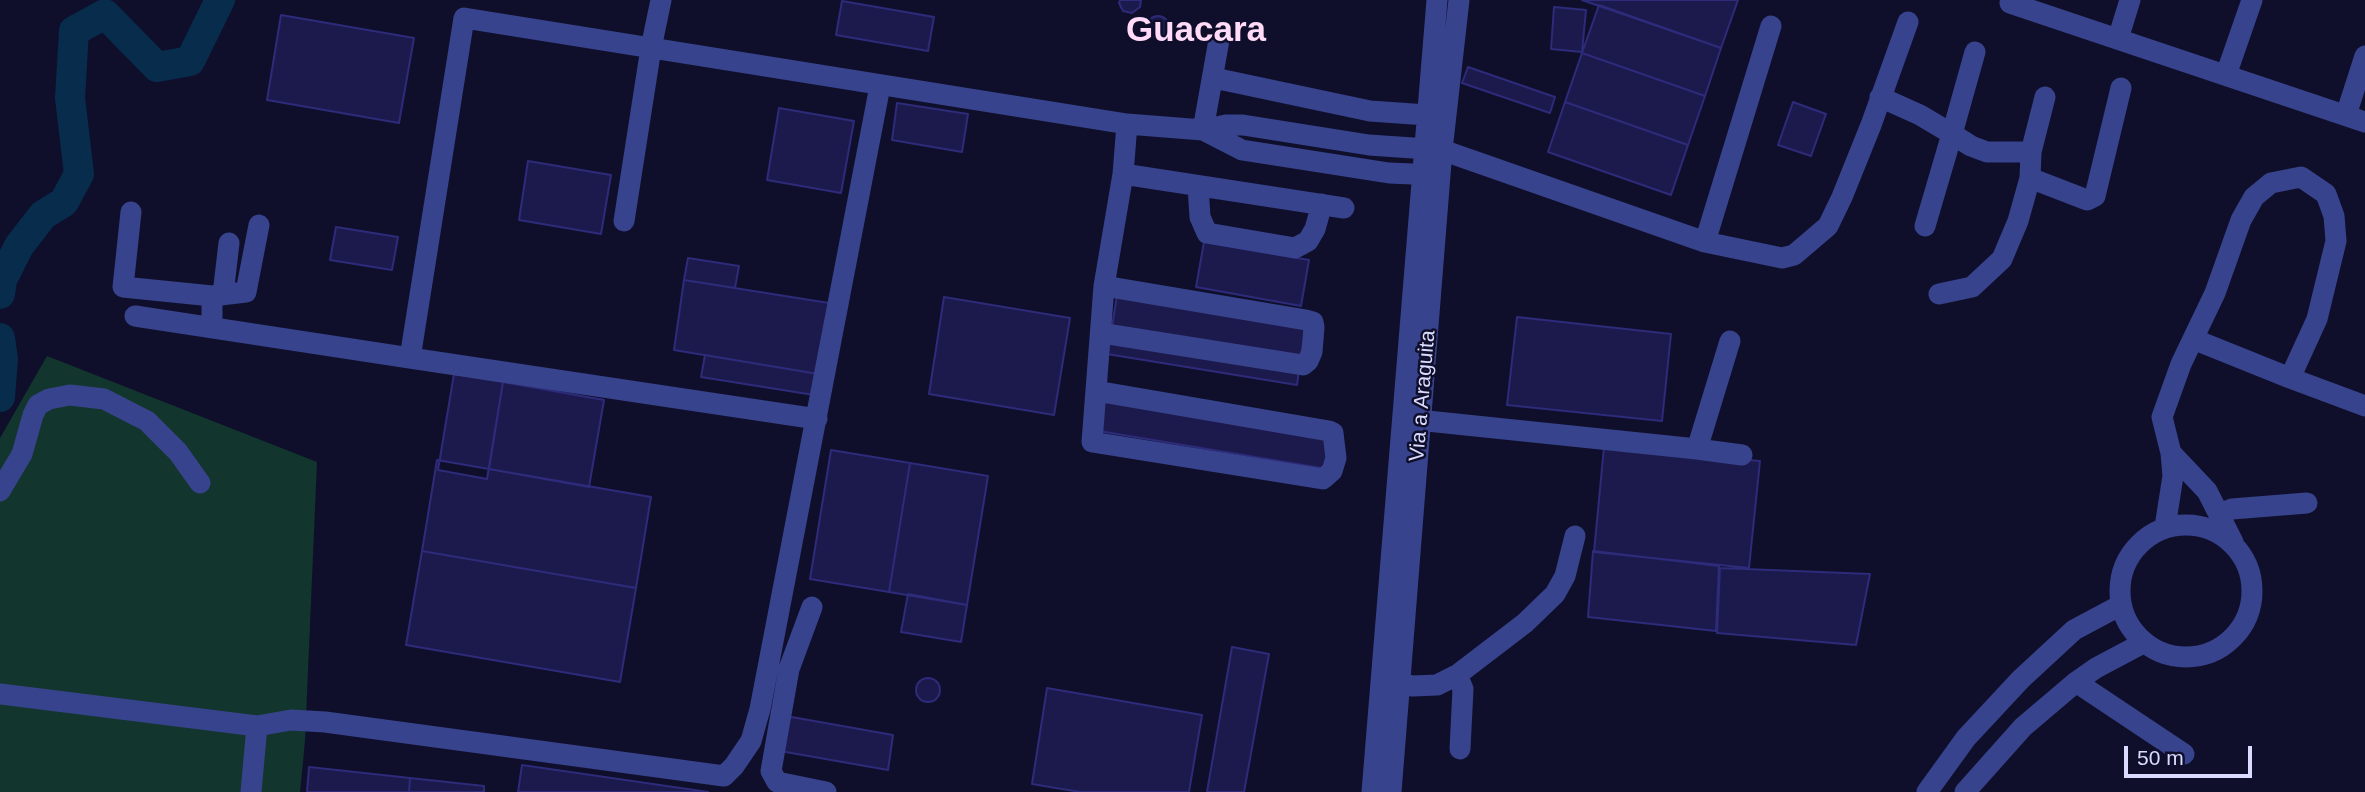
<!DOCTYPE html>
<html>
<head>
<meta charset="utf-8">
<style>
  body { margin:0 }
  #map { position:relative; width:2365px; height:792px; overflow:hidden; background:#0f0f2b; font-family:Helvetica,sans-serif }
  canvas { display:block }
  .scale { position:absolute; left:2124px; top:746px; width:128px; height:32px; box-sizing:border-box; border:4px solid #d9dbff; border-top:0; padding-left:9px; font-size:21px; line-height:24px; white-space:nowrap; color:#d9dbff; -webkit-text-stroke:5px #0f0f2b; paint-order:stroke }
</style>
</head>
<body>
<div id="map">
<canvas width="2365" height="792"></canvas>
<div class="scale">50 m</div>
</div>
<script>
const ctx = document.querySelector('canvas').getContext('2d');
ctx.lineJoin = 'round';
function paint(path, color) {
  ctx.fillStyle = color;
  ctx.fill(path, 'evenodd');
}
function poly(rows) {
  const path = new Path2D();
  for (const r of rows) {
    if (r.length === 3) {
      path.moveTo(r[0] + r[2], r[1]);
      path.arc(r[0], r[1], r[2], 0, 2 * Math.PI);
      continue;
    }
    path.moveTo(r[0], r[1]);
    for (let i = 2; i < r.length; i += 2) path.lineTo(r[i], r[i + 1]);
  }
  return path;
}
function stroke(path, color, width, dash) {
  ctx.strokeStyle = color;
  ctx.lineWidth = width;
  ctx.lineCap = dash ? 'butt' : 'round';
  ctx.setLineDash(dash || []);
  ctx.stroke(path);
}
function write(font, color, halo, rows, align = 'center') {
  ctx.font = font + ' Helvetica,sans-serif';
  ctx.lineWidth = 5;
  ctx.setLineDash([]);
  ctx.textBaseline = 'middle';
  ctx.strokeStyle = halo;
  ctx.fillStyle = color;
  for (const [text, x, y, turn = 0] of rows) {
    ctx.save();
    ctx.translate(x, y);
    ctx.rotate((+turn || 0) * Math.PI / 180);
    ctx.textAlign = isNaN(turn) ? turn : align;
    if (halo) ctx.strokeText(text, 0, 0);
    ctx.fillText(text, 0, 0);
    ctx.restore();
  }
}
const green = poly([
  [47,356,317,462,305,741,300,792,0,792,0,438]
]);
const river = poly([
  [0,294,2,280,19,246,43,215,64,202,79,174,70,98,74,31,105,14,157,67,190,61,220,0],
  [0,338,3,359,0,397]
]);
const building = poly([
  [1120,0,1141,0,1140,7,1132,13,1123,11,1119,3,1120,0],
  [1582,0,1738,0,1721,48,1582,0],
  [842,1,934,17,928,51,836,35,842,1],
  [1599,5,1721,48,1705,96,1582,53,1599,5],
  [1554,7,1586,10,1582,52,1551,49,1554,7],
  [281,15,414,38,399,123,267,100,281,15],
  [1158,27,11],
  [1582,53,1705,96,1688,145,1565,102,1582,53],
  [1468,67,1555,97,1550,113,1462,83,1468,67],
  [1565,102,1688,145,1671,195,1548,152,1565,102],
  [1793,102,1826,114,1811,156,1778,145,1793,102],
  [897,103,968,114,962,152,892,140,897,103],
  [779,108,854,121,841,193,767,180,779,108],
  [528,161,611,175,601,234,519,220,528,161],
  [336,227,398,237,392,270,330,260,336,227],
  [1204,242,1309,260,1301,306,1196,287,1204,242],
  [688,258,739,266,735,288,684,280,688,258],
  [684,280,829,303,818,374,674,350,684,280],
  [1117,295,1306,328,1300,360,1112,327,1117,295],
  [944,297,1070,318,1054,415,929,394,944,297],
  [1517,317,1671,334,1662,421,1507,405,1517,317],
  [1110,339,1299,370,1297,385,1107,354,1110,339],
  [705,355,818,374,814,395,701,377,705,355],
  [454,374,503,382,487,479,438,470,454,374],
  [503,382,604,400,589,487,489,469,503,382],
  [1104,401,1332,439,1327,469,1099,431,1104,401],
  [1604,447,1760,461,1749,568,1594,552,1604,447],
  [831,450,910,463,889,592,810,579,831,450],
  [437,460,651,497,636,588,422,551,437,460],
  [910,463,988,476,967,605,889,592,910,463],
  [422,551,636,588,620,682,406,645,422,551],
  [1593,551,1719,566,1716,631,1588,617,1593,551],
  [1720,568,1870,574,1856,645,1717,633,1720,568],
  [908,594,967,605,961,642,901,632,908,594],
  [1232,647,1269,654,1244,792,1207,792,1232,647],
  [928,690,12],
  [1047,688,1202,715,1189,792,1080,792,1032,784,1047,688],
  [786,716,893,735,888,770,780,751,786,716],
  [522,765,708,792,518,792,522,765],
  [309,767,410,778,409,792,307,792,309,767],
  [410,778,484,786,484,792,409,792,410,778]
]);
const minor = poly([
  [2011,0,2010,3,2365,122],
  [2118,39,2130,0],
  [1975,52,1952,134,1971,146,1987,152,2031,152,2045,97],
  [2226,75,2252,0],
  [1214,78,1370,111,1441,116],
  [1880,97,1920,115,1952,134,1925,226],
  [2346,115,2365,56],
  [1203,130,1242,150,1389,173,1436,175],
  [1203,130,1219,40],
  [1123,174,1344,208],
  [2030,178,2087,200,2095,196,2121,88],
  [1198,186,1200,217,1207,233,1295,248,1308,241,1315,229,1322,204],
  [131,212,123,287,212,296,212,328],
  [624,221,651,48,661,0],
  [1705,242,1771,26],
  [223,294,229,243],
  [1939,294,1972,287,2002,259,2018,221,2030,178,2031,152],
  [212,296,246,292,259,225],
  [135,316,410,358,464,18,1127,124,1203,130,1226,125,1243,125,1369,145,1442,150,1705,242,1782,258,1794,255,1828,226,1842,197,1871,125,1908,22],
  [1101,333,1303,365,1308,361,1312,352,1314,327,1313,322,1306,320,1104,286],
  [410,358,817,419],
  [2290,378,2365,406],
  [1096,391,1329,431,1333,433,1336,458,1332,471,1323,479,1092,442,1104,286,1123,174,1127,124],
  [1408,419,1697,449,1742,455],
  [1697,449,1730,341],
  [2171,453,2207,491,2233,542],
  [0,491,22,454,33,415,38,405,49,399,70,395,104,399,147,421,178,452,200,483],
  [2220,514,2232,509,2307,503],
  [2186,591,66],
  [2165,527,2173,476,2171,453,2162,417,2181,364,2215,293,2241,220,2254,197,2271,183,2301,177,2326,194,2334,216,2336,241,2317,319,2290,378,2193,339],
  [812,607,789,669,771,771,777,782,826,792],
  [1457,675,1463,689,1460,749],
  [1386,682,1413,686,1437,685,1457,675,1525,623,1555,594,1565,576,1575,536],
  [2076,682,2184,754],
  [0,694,257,726,291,720,325,722,724,776,734,766,751,741,760,709,880,86],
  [251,792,257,726],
  [1372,792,1437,0],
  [1391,792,1442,150,1459,0],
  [1927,792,1966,738,2021,679,2074,630,2119,606],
  [1965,792,2023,727,2076,682,2096,668,2143,643]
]);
const streetNames = [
  ["Via a Araguita",1423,396,-85]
];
const townNames = [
  ["Guacara",1196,31]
];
paint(green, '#12352e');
stroke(river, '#072c4c', 30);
paint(building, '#1c1a4d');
stroke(building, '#2d2b7a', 2);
stroke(minor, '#38438d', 21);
write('21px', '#d9dbff', '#0f0f2b', streetNames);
write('bold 35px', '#ffdbf8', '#0f0f2b', townNames);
</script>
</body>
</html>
